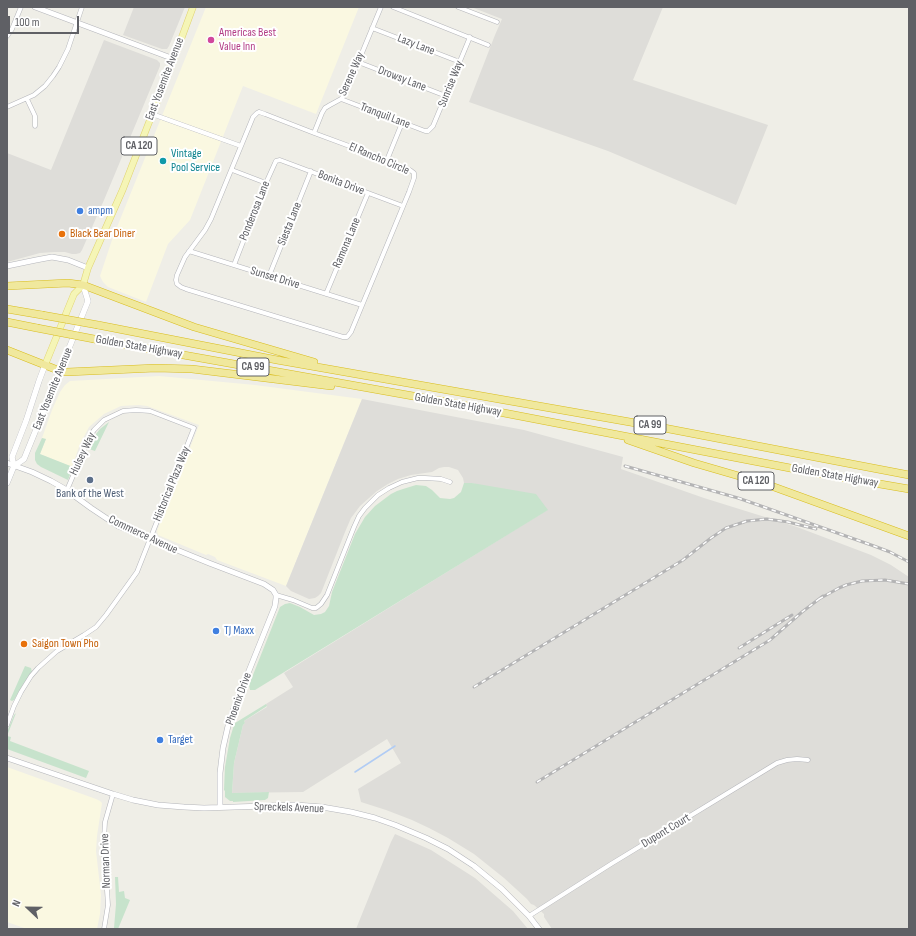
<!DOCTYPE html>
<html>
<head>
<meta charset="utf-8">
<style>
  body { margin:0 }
  #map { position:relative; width:916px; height:936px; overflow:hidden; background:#efeee7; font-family:"Sofia Sans Condensed",sans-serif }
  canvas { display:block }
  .frame { position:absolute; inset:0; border:8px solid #5f6065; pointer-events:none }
  .north { position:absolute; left:8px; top:888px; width:40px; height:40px; -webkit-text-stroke:3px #fff; paint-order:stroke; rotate:292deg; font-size:11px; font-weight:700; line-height:16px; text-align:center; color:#5f6065 }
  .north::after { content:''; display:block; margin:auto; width:14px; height:18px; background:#5f6065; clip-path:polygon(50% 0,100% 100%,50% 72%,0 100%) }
  .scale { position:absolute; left:8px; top:16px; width:71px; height:18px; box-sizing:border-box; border:2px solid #5f6065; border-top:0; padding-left:5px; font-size:12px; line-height:14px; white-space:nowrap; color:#5f6065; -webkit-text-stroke:3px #fff; paint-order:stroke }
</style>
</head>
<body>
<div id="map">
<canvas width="916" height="936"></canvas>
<div class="frame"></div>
<div class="north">N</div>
<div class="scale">100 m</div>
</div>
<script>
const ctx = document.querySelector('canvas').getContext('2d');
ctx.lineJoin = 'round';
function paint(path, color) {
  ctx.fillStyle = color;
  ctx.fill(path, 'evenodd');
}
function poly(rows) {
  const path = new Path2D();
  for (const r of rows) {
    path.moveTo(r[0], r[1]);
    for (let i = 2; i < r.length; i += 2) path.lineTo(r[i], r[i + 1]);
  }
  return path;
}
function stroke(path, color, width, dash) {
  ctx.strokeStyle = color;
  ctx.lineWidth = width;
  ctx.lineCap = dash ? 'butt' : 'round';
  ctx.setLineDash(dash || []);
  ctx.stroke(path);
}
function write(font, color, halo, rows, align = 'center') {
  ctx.font = font + ' "Sofia Sans Condensed",sans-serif';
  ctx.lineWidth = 4;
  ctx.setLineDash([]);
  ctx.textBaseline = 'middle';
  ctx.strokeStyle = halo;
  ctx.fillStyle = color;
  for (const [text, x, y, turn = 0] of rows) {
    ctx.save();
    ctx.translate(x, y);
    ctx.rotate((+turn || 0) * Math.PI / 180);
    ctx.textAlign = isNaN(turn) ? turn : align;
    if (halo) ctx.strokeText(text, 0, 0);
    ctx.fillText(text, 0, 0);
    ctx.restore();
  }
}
const commercial = poly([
  [206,7,359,7,316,114,243,86,190,220,168,244,146,302,108,287,103,282,100,276,113,237],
  [159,376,255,385,362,399,286,586,217,560,215,557,208,554,206,555,158,535,157,531,199,425,147,406,139,405,121,406,104,414,89,427,80,444,72,467,40,454,46,439,42,438,52,410,60,392,65,385,70,381],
  [7,767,96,799,100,801,102,803,97,836,96,851,101,895,100,914,97,929,27,929,7,922]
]);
const industrial = poly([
  [134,7,185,7,169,46,167,49,162,49,123,35],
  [471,7,663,7,633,80,768,125,736,205,608,151,469,102,495,35,502,19],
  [104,40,157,60,160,63,160,66,104,200,82,250,80,253,76,254,72,254,65,252,54,252,40,253,7,262,7,153,51,170],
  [362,399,524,430,623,457,621,469,704,498,797,527,871,555,891,565,909,577,909,929,552,929,544,917,544,914,534,905,531,904,527,899,504,878,474,854,448,838,429,828,412,820,386,810,361,802,358,789,401,763,387,739,303,792,232,793,234,763,243,725,245,723,244,721,267,707,266,704,293,687,284,673,547,510,472,483,464,483,463,478,458,470,449,467,444,467,439,468,432,472,411,475,398,479,388,484,377,491,360,506,351,518,345,532,321,593,318,596,315,598,309,599,291,591,286,586],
  [395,834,431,850,475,878,513,911,528,929,356,929,391,842]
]);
const green = poly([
  [109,422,95,451,89,449,96,434,100,429],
  [42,438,46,439,40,454,73,467,68,480,41,467,37,464,35,460,35,453],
  [464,483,472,483,536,494,548,510,255,690,250,690,249,685,280,607,285,604,290,603,300,607,314,615,321,614,325,612,329,606,332,592,355,534,365,517,375,506,391,494,397,491,403,489,416,485,426,486,432,490,440,498,450,499,454,498,461,492],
  [25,666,31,668,32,672,24,683,14,700,12,701,10,700],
  [266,704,267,706,244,721,245,723,243,725,234,763,232,793,269,792,268,798,265,800,233,802,233,801,230,801,225,797,225,791,224,790,225,767,230,738,234,725,235,723],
  [16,713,7,736,11,737,10,741,89,771,86,778,7,749,7,732,14,715],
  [115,877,118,877,119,892,124,891,125,898,130,900,118,929,114,928,116,904]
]);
const stream = poly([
  [355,772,395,746]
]);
const minor = poly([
  [393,7,488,45],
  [458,7,497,22],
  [372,28,460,62],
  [7,36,12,29,21,7],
  [358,62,446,96],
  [27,99,35,116,35,126],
  [341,99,425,131,428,131,433,126,470,37],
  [7,107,34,95,45,86,53,76,59,67,68,49,82,7],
  [259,112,265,114,314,133,387,160,410,170,414,173,414,178,409,192,351,332,347,337,343,337,186,289,181,287,177,284,176,280,177,275,185,257,205,230,211,219,253,117,257,113,259,112],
  [152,114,241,146],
  [314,133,322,113,325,108,330,105,341,99,345,94,381,7],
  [387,160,402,123],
  [232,170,266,183],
  [189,251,362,305],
  [234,265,266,183,275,163,276,161,280,160,403,206],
  [269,276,311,171],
  [326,294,368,193],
  [276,595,293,600,312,608,316,608,321,604,327,595,354,527,359,516,365,508,378,495,389,488,402,482,418,478,425,478,441,479,450,482],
  [7,725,14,706,21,692,31,676,38,668,57,651,84,635,96,627,106,615,137,572,194,428,150,411,136,410,123,411,104,420,94,430,90,436,67,490],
  [529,916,611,864,777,763,787,760,797,759,808,760],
  [104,929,108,905,107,890,104,861,104,839,105,822,113,794]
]);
const tertiary = poly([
  [35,7,174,59],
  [7,266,36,260,52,257,68,260,88,268],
  [7,463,32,472,51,481,65,489,91,508,118,526,209,563,264,584,273,590,276,595,276,598,275,606,234,708,228,726,223,748,220,773,220,807],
  [7,758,113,794,133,800,158,805,184,807,204,808,296,805,322,807,351,812,375,818,395,825,426,838,448,849,474,866,502,889,529,916,539,929]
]);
const secondary = poly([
  [14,466,12,457,26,421,39,381,45,365],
  [7,483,14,466,24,459,55,383,88,301,83,285]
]);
const primary = poly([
  [45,365,74,294,83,285,88,268,123,189,176,53,193,7]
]);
const motorway = poly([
  [7,286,68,283,83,285,194,327,314,362],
  [7,309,42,315],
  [7,322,37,328],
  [98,325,277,360,664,428,909,475],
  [94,339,452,403,816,473,909,489],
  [7,350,60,371,67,372,156,368,192,369,331,386],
  [628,440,694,463,763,483,909,536]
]);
const rail = poly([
  [625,466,738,498,761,506,874,546,890,552,909,562],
  [819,599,839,588,846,585,862,581,885,580,909,584],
  [739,648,792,615],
  [474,687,683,560,711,538,726,528,747,521,767,519,788,522,816,529],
  [537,782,770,640,802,612,823,596]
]);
const motorwayBridge = poly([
  [42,315,98,325],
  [37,328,94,339]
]);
const markers = [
  [211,40,4,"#d1479c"],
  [163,161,4,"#0f9aa8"],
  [80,211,4,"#3f7fe0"],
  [62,234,4,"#e8710a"],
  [90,480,4,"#5c6f8a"],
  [216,631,4,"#3f7fe0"],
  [24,644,4,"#e8710a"],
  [160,740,4,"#3f7fe0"]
];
const shields = [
  [139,146,36],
  [253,367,32],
  [650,425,32],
  [756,481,36]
];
const shieldNames = [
  ["CA 120",139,146],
  ["CA 99",253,367],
  ["CA 99",650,425],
  ["CA 120",756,481]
];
const hotelNames = [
  ["Americas Best",219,33],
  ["Value Inn",219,47]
];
const streetNames = [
  ["Lazy Lane",416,45,21],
  ["Serene Way",352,74,-66],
  ["East Yosemite Avenue",165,79,-69],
  ["Drowsy Lane",402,79,21],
  ["Sunrise Way",451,84,-68],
  ["Tranquil Lane",385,116,21],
  ["El Rancho Circle",379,159,23],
  ["Bonita Drive",341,183,21],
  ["Ponderosa Lane",255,211,-68],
  ["Siesta Lane",290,224,-68],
  ["Ramona Lane",347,243,-67],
  ["Sunset Drive",275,278,17],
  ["Golden State Highway",139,347,10],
  ["East Yosemite Avenue",53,389,-68],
  ["Golden State Highway",458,405,10],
  ["Hulsey Way",83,454,-65],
  ["Golden State Highway",835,476,10],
  ["Historical Plaza Way",172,484,-68],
  ["Commerce Avenue",143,535,25],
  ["Phoenix Drive",239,699,-70],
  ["Spreckels Avenue",289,808,2],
  ["Dupont Court",666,831,-31],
  ["Norman Drive",106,861,-92]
];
const cultureNames = [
  ["Vintage",171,154],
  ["Pool Service",171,168]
];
const shopNames = [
  ["ampm",88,211],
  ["TJ Maxx",224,631],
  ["Target",168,740]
];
const foodNames = [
  ["Black Bear Diner",70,234],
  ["Saigon Town Pho",32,644]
];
const serviceNames = [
  ["Bank of the West",90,494]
];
paint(commercial, '#faf8e1');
paint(industrial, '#deddd9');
paint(green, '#c7e3cc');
stroke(stream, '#b1ccf4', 1.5);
stroke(minor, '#b4b5ba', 5);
stroke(tertiary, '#b4b5ba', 6);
stroke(secondary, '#b6b7bc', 6);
stroke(primary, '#e0d36f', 7);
stroke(motorway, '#d8bc1d', 8);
stroke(minor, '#fff', 4);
stroke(tertiary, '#fff', 5);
stroke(secondary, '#fff', 5.5);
stroke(primary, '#f5f5b6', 6);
stroke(motorway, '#f0e89d', 7);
stroke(rail, '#b4b4b5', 3);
stroke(rail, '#fff', 1.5, [4.5]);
stroke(motorwayBridge, '#d8bc1d', 8, []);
stroke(motorwayBridge, '#f0e89d', 7);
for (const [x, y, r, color] of markers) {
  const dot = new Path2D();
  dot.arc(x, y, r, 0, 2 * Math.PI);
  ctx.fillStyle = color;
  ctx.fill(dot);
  stroke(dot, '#fff', 1.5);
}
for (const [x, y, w] of shields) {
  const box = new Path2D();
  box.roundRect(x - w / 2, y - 9, w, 18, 3);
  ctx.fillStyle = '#fff';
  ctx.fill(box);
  stroke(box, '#5f6065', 1);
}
write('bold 11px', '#5f6065', null, shieldNames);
write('12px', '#b23c85', '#fff', hotelNames, 'left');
write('12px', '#5f6065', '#fff', streetNames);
write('12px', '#0d838f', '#fff', cultureNames, 'left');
write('12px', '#366cbe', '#fff', shopNames, 'left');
write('12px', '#c56008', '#fff', foodNames, 'left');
write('12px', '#4e5e75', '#fff', serviceNames);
</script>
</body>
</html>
